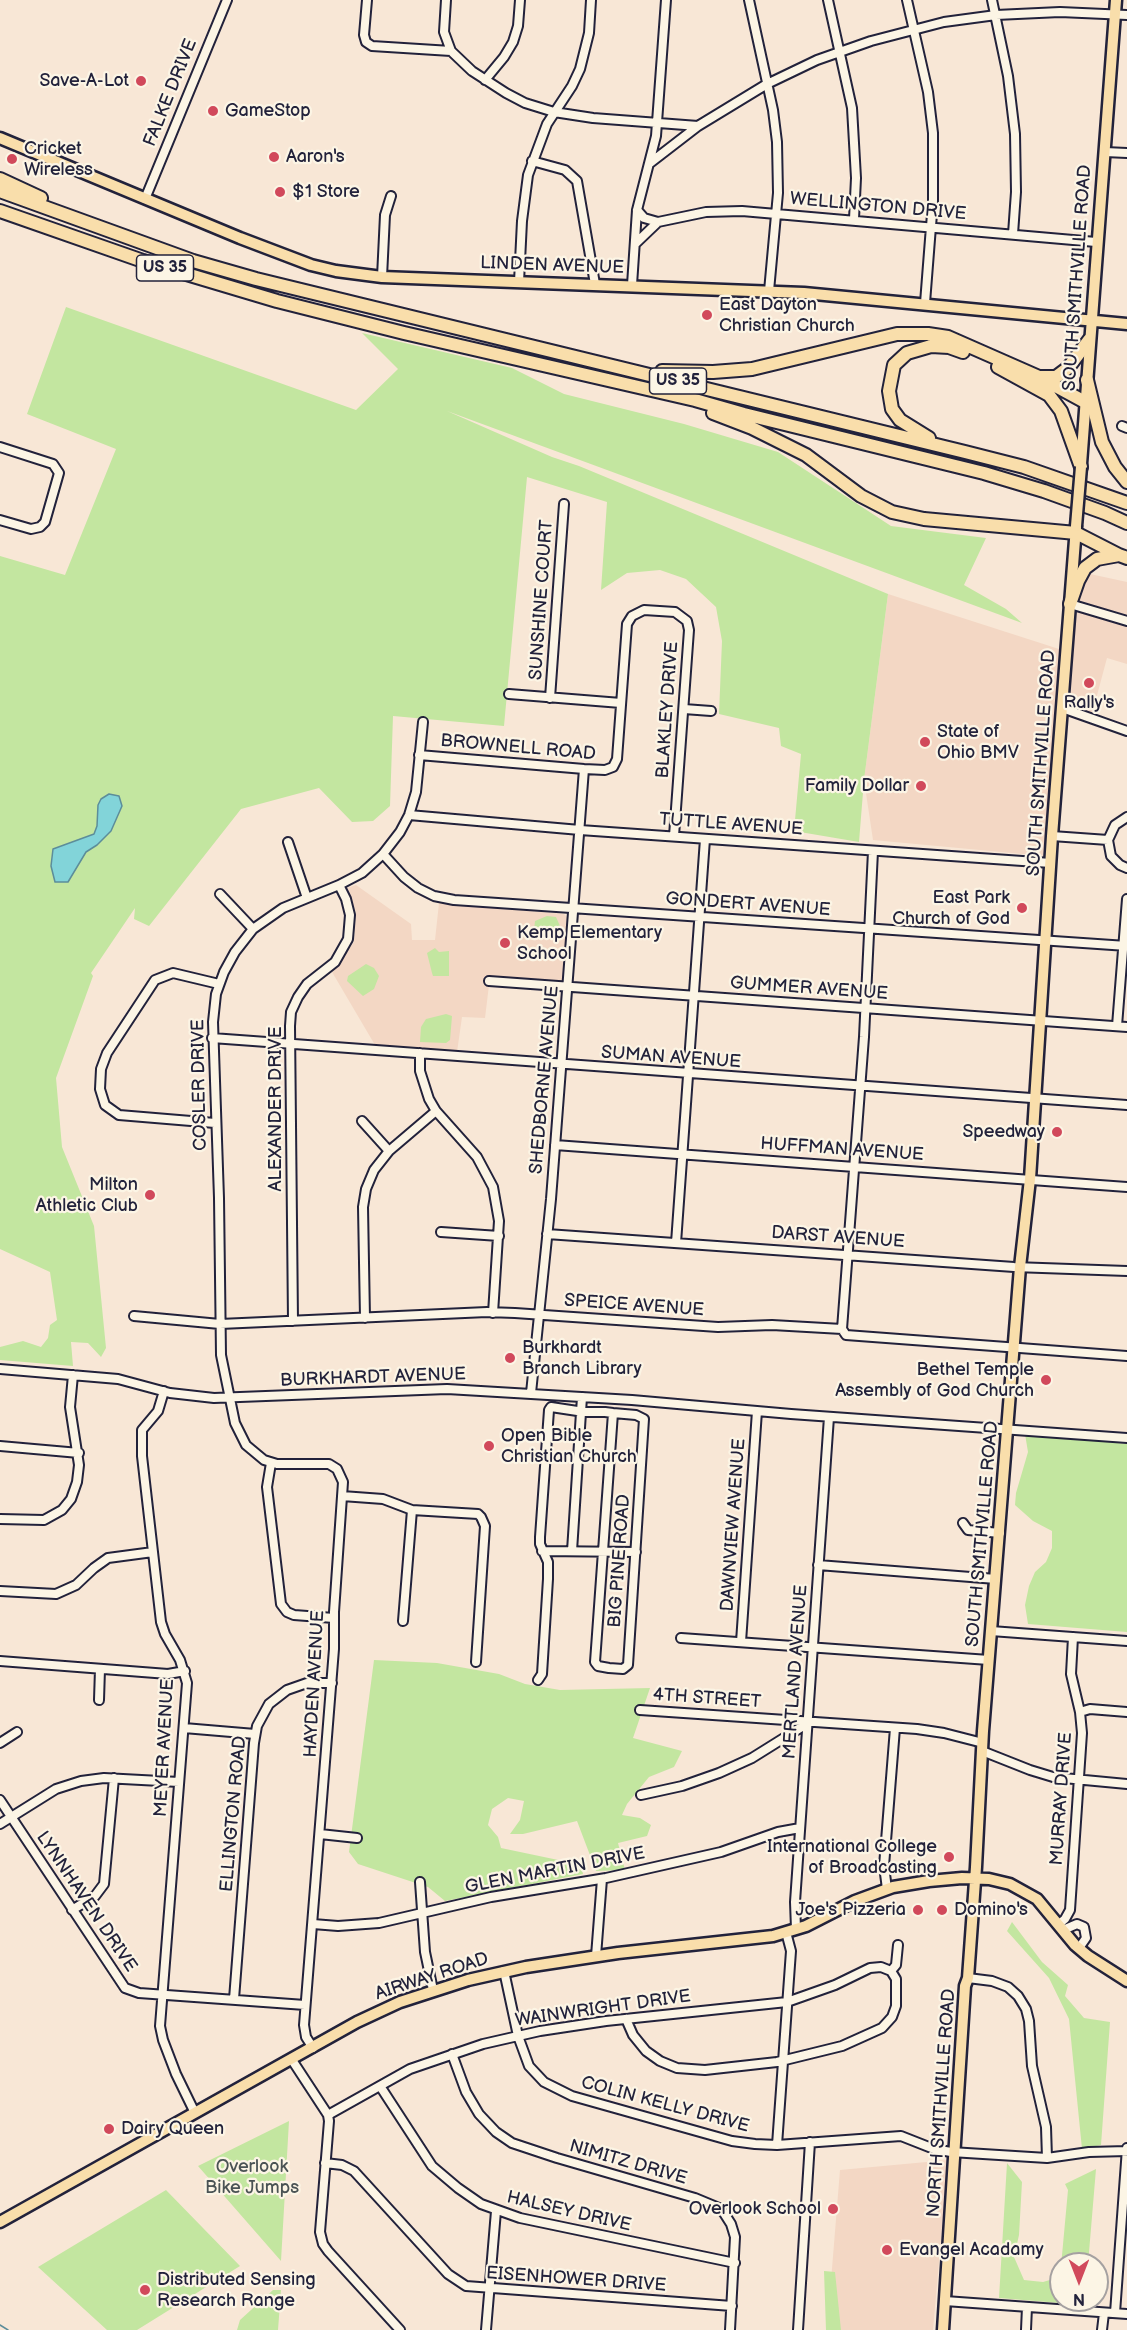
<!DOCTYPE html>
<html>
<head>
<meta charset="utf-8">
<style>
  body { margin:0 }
  #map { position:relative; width:1127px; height:2330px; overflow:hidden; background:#f8e7d6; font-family:"Balsamiq Sans",sans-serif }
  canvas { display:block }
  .north { position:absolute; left:1049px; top:2252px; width:60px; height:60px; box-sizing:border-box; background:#fcf5e5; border:2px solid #a5a1a1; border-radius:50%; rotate:180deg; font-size:16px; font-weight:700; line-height:24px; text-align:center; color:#22223b }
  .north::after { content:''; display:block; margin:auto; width:21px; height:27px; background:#d1495b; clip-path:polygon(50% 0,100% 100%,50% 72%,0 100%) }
</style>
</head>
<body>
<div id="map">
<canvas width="1127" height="2330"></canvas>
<div class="north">N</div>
</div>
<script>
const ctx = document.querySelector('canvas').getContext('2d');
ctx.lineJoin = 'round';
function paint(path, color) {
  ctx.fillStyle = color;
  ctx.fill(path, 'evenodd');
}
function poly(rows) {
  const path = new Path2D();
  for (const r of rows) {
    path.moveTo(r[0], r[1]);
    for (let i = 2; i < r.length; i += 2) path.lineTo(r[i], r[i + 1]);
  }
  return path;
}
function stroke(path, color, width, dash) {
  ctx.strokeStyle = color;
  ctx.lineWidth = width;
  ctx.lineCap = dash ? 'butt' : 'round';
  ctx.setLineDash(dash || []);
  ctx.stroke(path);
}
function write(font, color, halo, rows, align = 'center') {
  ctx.font = font + ' "Balsamiq Sans",sans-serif';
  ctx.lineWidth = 4.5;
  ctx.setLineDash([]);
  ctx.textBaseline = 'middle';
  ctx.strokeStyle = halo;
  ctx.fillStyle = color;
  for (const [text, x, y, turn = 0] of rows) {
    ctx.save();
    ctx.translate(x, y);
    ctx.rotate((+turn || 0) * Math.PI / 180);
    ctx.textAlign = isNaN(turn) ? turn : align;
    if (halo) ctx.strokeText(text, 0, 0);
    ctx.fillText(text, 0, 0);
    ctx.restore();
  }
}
const built = poly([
  [1067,569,1127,582,1127,664,1107,658,1092,714,1057,701,1044,856,873,840,864,780,888,594,1059,649],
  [356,885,411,924,412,940,435,940,439,903,564,914,567,917,562,992,489,985,485,1018,462,1017,457,1052,375,1045,332,972,354,942,356,912,347,888],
  [948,2160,933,2330,827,2330,840,2170]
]);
const green = poly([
  [66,307,356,410,398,369,362,333,512,368,564,394,684,424,778,452,891,526,986,538,964,585,1006,609,1022,623,447,411,552,457,579,466,888,594,864,780,859,842,794,831,801,754,781,746,779,728,719,714,722,641,716,607,686,579,660,570,627,573,601,590,607,502,527,477,504,726,393,716,390,806,373,821,352,822,319,788,241,809,149,926,134,919,135,908,91,973,93,976,56,1078,62,1147,94,1226,106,1348,101,1357,88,1343,71,1342,73,1366,0,1360,0,1347,23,1341,41,1347,48,1338,50,1325,57,1320,50,1272,0,1249,0,556,65,575,116,449,27,414],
  [547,916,556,917,560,926,559,934,547,934,546,930,534,930,535,921],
  [435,948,439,952,449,951,449,976,433,976,432,973,427,953],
  [366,964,374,968,379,976,374,989,363,996,347,981,348,976],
  [446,1014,452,1016,450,1040,446,1043,420,1042,421,1027,426,1019],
  [1025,1434,1127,1444,1127,1632,1028,1624,1025,1605,1029,1586,1035,1572,1046,1562,1052,1548,1052,1531,1033,1521,1015,1505,1016,1493,1028,1452],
  [374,1660,437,1663,499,1674,525,1684,560,1690,650,1688,633,1738,682,1751,674,1767,649,1777,627,1804,622,1815,640,1818,651,1825,647,1836,618,1843,625,1870,596,1871,577,1821,523,1834,510,1834,520,1820,524,1801,508,1798,492,1809,488,1825,498,1837,501,1848,563,1861,580,1861,583,1874,445,1901,428,1887,358,1864,349,1852],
  [1012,1922,1042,1962,1068,1985,1065,1996,1084,2018,1110,2022,1101,2145,1082,2149,1069,2019,1049,1978,1007,1931],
  [289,2121,281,2261,198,2166],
  [1007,2163,1022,2182,1019,2235,1014,2257,1024,2280,1043,2282,1060,2277,1068,2190,1065,2184,1096,2169,1088,2264,1061,2264,1061,2300,1084,2300,1084,2305,999,2298],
  [166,2190,240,2266,137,2330,107,2330,38,2267],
  [824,2271,835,2272,841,2330,826,2330],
  [273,2290,281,2290,278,2330,237,2330,240,2320]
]);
const water = poly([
  [109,794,119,796,122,806,111,831,97,845,86,852,68,882,55,882,51,866,53,849,94,834,97,826,98,805,101,799,109,794]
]);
const stream = poly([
  [0,2325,8,2330]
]);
const minor = poly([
  [367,0,364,35,366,42,372,46,451,51,472,71,506,93,525,103,554,112,593,118,698,126],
  [446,0,444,32,451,51],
  [749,0,773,110,777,142,778,193,769,291],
  [828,0,852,108,856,178,854,219],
  [907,0,928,92,933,133,933,201,925,303],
  [992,0,1008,76,1015,134,1016,192,1013,234],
  [485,80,504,57,513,42,518,26,520,0],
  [1105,152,1127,153],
  [532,161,565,170,577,181,595,284],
  [650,163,698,126,767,84,817,60,871,41,944,22,996,15,1060,12,1127,15],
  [145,199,227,0],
  [637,210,644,218,658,222],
  [635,244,658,222,706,212,742,211,1096,242],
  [382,277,385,215,391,196],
  [519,282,522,221,528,175,547,124,572,86,580,69,589,33,591,0],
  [632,285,637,210,656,136,666,0],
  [1122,426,1127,428],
  [0,447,53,464,59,473,45,522,40,527,31,529,0,520],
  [1070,604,1127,621],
  [509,694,621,703],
  [550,698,564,504],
  [1062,708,1127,731],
  [684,709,711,711],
  [419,755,584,769,605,770,613,767,617,759,627,624,632,616,644,610,675,612,687,621,689,630,674,836],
  [409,815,580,830,1051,863],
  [1127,817,1115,825,1108,840,1111,856,1120,865,1127,868],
  [1052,836,1108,840],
  [288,842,307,898],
  [383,854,404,877,418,888,434,896,454,900,1127,946],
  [220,894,253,929],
  [489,981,1127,1027],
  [1117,1026,1127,899],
  [212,1038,1127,1105],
  [420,1053,420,1071,429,1099,436,1111,477,1157,493,1187,499,1221,493,1313],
  [362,1121,389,1151],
  [215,1123,119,1115,105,1105,100,1089,101,1069,107,1053,155,980,173,973,219,984],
  [555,1145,1127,1187],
  [441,1232,499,1236],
  [547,1234,1014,1267,1127,1271],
  [676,1243,705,839],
  [134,1316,220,1324,487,1312,515,1313,718,1327,772,1325,842,1329,846,1335,1127,1356],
  [365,1318,363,1207,366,1189,374,1170,389,1151,436,1111],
  [293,1321,290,1026,291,1012,298,997,307,984,335,962,348,939,350,915,346,899,339,885],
  [842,1329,864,1037,873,851],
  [0,1369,118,1379,170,1393,214,1398,447,1389,632,1400,791,1414,1127,1438],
  [164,1391,158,1411,142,1430,142,1456,161,1622,165,1634,180,1660,187,1683,160,2026,163,2040,176,2074,195,2113],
  [531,1393,551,1199,584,769],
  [0,1446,79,1453],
  [271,1463,267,1487,281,1604,287,1612,294,1615,334,1618],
  [342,1496,383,1499,412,1510,478,1514,481,1517,485,1526,476,1662],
  [0,1519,44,1520,62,1510,71,1499,77,1482,79,1465,70,1407,73,1375],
  [963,1523,968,1530,1000,1533],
  [542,1551,636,1552],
  [572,1551,582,1397],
  [818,1565,996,1579],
  [0,1591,56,1594,76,1585,94,1568,108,1558,153,1552],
  [403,1621,412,1510],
  [991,1631,1127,1641],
  [681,1638,989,1660],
  [741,1642,757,1411],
  [0,1661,168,1674,185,1671],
  [538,1680,542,1674,548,1579,548,1562,540,1544,540,1537,549,1410,551,1407,584,1412,605,1412,613,1413,636,1415,644,1419,628,1665,623,1669,609,1668,598,1666,595,1662,613,1413],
  [99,1700,100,1669],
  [640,1710,917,1729,944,1733,983,1743],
  [1080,1712,1090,1709,1127,1712],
  [184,1728,255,1734],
  [0,1743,17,1732],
  [982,1751,1030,1770,1053,1777,1127,1784],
  [641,1795,682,1786,719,1773,752,1758,808,1723],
  [0,1800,125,1988,139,1993,305,2005],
  [0,1824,56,1789,81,1781,104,1778,179,1782],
  [320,1834,357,1838],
  [420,1882,425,1952,433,1990],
  [887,1889,884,1866,895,1728],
  [72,1910,95,1896,104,1884,114,1778],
  [313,1924,338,1926,379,1923,491,1897,606,1878,721,1852,778,1832,800,1828],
  [1059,1924,1065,1919,1070,1910,1082,1733,1080,1712,1071,1674,1073,1637],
  [796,1929,795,1902,829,1417],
  [1063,1930,1077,1924,1084,1927,1086,1938,1079,1948],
  [596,1956,602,1879],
  [504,1971,518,2036,529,2066,544,2082,572,2096,732,2141,755,2144,777,2145,901,2136,934,2149,951,2152,1047,2158,1089,2152,1127,2151],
  [891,1971,896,1965,898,1945],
  [968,1978,992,1981,1008,1987,1018,1996,1026,2009,1029,2021,1032,2066,1046,2127,1047,2158],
  [234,1999,254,1743,257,1726,269,1704,287,1690,307,1683,332,1683],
  [626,2019,633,2035,646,2051,660,2061,677,2068,705,2070,777,2062,842,2046,882,2028,892,2017,896,2006,896,1979,891,1971],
  [313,2048,306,2037,304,2025,334,1649,334,1612,343,1482,337,1469,329,1464,277,1464,264,1460,246,1445,235,1423,221,1355,219,1198,213,1022,216,994,224,972,235,952,253,929,283,908,339,885,362,873,383,854,400,832,409,815,416,792,423,722],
  [452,2054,466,2092,479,2114,496,2132,512,2143,557,2158,695,2198,719,2208,724,2213,731,2224,735,2237,730,2330],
  [292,2060,328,2115,329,2121,320,2232,323,2244,328,2251,400,2330],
  [380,2086,432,2166,458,2188,481,2204,520,2218,735,2263],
  [328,2115,410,2069,483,2044,540,2031,606,2021,787,2002,835,1985,870,1968,881,1967,891,1971],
  [777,2145,791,1951,786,1932],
  [325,2163,342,2165,354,2171,448,2274,466,2286,732,2306],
  [945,2301,1127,2314],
  [1115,2313,1127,2148],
  [486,2330,496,2211],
  [798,2330,810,2142],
  [1026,2330,1027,2307],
  [1102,2330,1104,2313]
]);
const major = poly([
  [0,138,240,238,311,265,336,271,382,277,804,293,1127,324],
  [1081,464,1116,0],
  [0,2222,357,2022,400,2002,468,1980,526,1967,618,1953,773,1936,806,1926,855,1901,893,1887,929,1881,962,1878,989,1879,1010,1884,1037,1899,1075,1945,1088,1956,1127,1981],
  [943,2330,965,1986,968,1978,976,1867,983,1731,1020,1267,1030,1179,1052,836,1076,527]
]);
const highway = poly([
  [0,179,41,198],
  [0,191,193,261,256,279,965,452,1024,467,1127,503],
  [0,211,143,261,277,301,404,333,695,400,744,414,984,473,1044,491,1105,513,1127,523],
  [998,367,1049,395,1061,411,1081,467],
  [662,371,713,372,752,369,897,334,928,334,948,337,1039,377,1085,402],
  [1041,377,1056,377,1068,368,1089,340],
  [1087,380,1102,442,1115,467,1127,482],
  [713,413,752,428,806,455,861,496,892,512,924,519,1076,533,1119,555],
  [929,438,900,420,892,409,889,391,894,365,907,353,931,346,949,347,963,352],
  [1070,604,1078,581,1085,568,1097,559,1119,555,1127,558]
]);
const majorBridge = poly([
  [1076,526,1081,467]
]);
const markers = [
  [141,81,6,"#d1495b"],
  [213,111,6,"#d1495b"],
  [274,157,6,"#d1495b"],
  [12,159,6,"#d1495b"],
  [280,192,6,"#d1495b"],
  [707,315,6,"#d1495b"],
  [1089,683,6,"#d1495b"],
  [925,742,6,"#d1495b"],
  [921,786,6,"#d1495b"],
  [1022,908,6,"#d1495b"],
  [505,943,6,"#d1495b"],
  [1057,1132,6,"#d1495b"],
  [150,1195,6,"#d1495b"],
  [510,1358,6,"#d1495b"],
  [1046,1380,6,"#d1495b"],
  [489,1446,6,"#d1495b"],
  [949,1857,6,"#d1495b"],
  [918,1910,6,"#d1495b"],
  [942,1910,6,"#d1495b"],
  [109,2129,6,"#d1495b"],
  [833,2209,6,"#d1495b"],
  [887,2250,6,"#d1495b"],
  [145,2290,6,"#d1495b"]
];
const shields = [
  [165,268,57],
  [678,381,57]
];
const shieldNames = [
  ["US 35",165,268],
  ["US 35",678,381]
];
const poiNames = [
  ["Save-A-Lot",129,81,"right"],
  ["GameStop",225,111],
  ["Cricket",24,149],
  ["Wireless",24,170],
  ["Aaron's",286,157],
  ["$1 Store",292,192],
  ["East Dayton",719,305],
  ["Christian Church",719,326],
  ["Rally's",1089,703,"center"],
  ["State of",937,732],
  ["Ohio BMV",937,753],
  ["Family Dollar",909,786,"right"],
  ["East Park",1010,898,"right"],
  ["Church of God",1010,919,"right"],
  ["Kemp Elementary",517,933],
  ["School",517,954],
  ["Speedway",1045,1132,"right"],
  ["Milton",138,1185,"right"],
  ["Athletic Club",138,1206,"right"],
  ["Burkhardt",522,1348],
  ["Branch Library",522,1369],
  ["Bethel Temple",1034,1370,"right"],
  ["Assembly of God Church",1034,1391,"right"],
  ["Open Bible",501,1436],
  ["Christian Church",501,1457],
  ["International College",937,1847,"right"],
  ["of Broadcasting",937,1868,"right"],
  ["Joe's Pizzeria",906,1910,"right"],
  ["Domino's",954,1910],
  ["Dairy Queen",121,2129],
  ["Overlook School",821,2209,"right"],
  ["Evangel Acadamy",899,2250],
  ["Distributed Sensing",157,2280],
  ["Research Range",157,2301]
];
const streetNames = [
  ["FALKE DRIVE",171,93,-68],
  ["WELLINGTON DRIVE",878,207,5],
  ["LINDEN AVENUE",552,266,2],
  ["SOUTH SMITHVILLE ROAD",1078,278,-86],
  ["SUNSHINE COURT",542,600,-86],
  ["BLAKLEY DRIVE",668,710,-86],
  ["BROWNELL ROAD",518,748,5],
  ["SOUTH SMITHVILLE ROAD",1042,763,-86],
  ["TUTTLE AVENUE",731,825,4],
  ["GONDERT AVENUE",748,905,4],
  ["GUMMER AVENUE",809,989,4],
  ["SUMAN AVENUE",671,1058,4],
  ["SHEDBORNE AVENUE",545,1080,-85],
  ["COSLER DRIVE",200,1085,-91],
  ["ALEXANDER DRIVE",276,1109,-90],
  ["HUFFMAN AVENUE",842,1150,4],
  ["DARST AVENUE",838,1238,4],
  ["SPEICE AVENUE",634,1306,4],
  ["BURKHARDT AVENUE",373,1378,-2],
  ["DAWNVIEW AVENUE",734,1525,-86],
  ["SOUTH SMITHVILLE ROAD",983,1534,-85],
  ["BIG PINE ROAD",620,1561,-86],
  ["MERTLAND AVENUE",796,1672,-86],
  ["HAYDEN AVENUE",315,1684,-87],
  ["4TH STREET",707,1699,4],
  ["MEYER AVENUE",165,1748,-87],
  ["MURRAY DRIVE",1062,1799,-86],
  ["ELLINGTON ROAD",234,1814,-85],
  ["GLEN MARTIN DRIVE",555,1871,-11],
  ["LYNNHAVEN DRIVE",86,1902,56],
  ["AIRWAY ROAD",432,1977,-18],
  ["WAINWRIGHT DRIVE",603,2009,-8],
  ["NORTH SMITHVILLE ROAD",942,2103,-86],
  ["COLIN KELLY DRIVE",665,2105,15],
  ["NIMITZ DRIVE",628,2163,16],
  ["HALSEY DRIVE",569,2212,13],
  ["EISENHOWER DRIVE",576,2280,4]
];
const parkNames = [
  ["Overlook",252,2167],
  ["Bike Jumps",252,2188]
];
paint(built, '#f3d7c4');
paint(green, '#c3e6a0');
paint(water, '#82d4d9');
stroke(water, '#5c8d9a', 1.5);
stroke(stream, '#5c8d9a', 1.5);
stroke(minor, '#22223b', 12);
stroke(major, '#22223b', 15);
stroke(highway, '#22223b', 16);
stroke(minor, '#fcf5e5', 8);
stroke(major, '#f9deab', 10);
stroke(highway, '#f9deab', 12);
stroke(majorBridge, '#22223b', 15, []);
stroke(majorBridge, '#f9deab', 10);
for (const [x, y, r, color] of markers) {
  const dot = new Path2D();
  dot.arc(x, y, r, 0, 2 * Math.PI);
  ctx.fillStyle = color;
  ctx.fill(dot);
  stroke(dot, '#fcf5e5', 2);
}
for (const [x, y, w] of shields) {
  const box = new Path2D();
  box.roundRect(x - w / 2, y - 13, w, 26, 4.5);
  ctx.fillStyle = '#fcf5e5';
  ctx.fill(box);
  stroke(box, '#22223b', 1.5);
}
write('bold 16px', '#22223b', null, shieldNames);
write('18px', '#22223b', '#fcf5e5', poiNames, 'left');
write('18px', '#22223b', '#fcf5e5', streetNames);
write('18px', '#4a5354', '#fcf5e5', parkNames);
</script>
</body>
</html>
